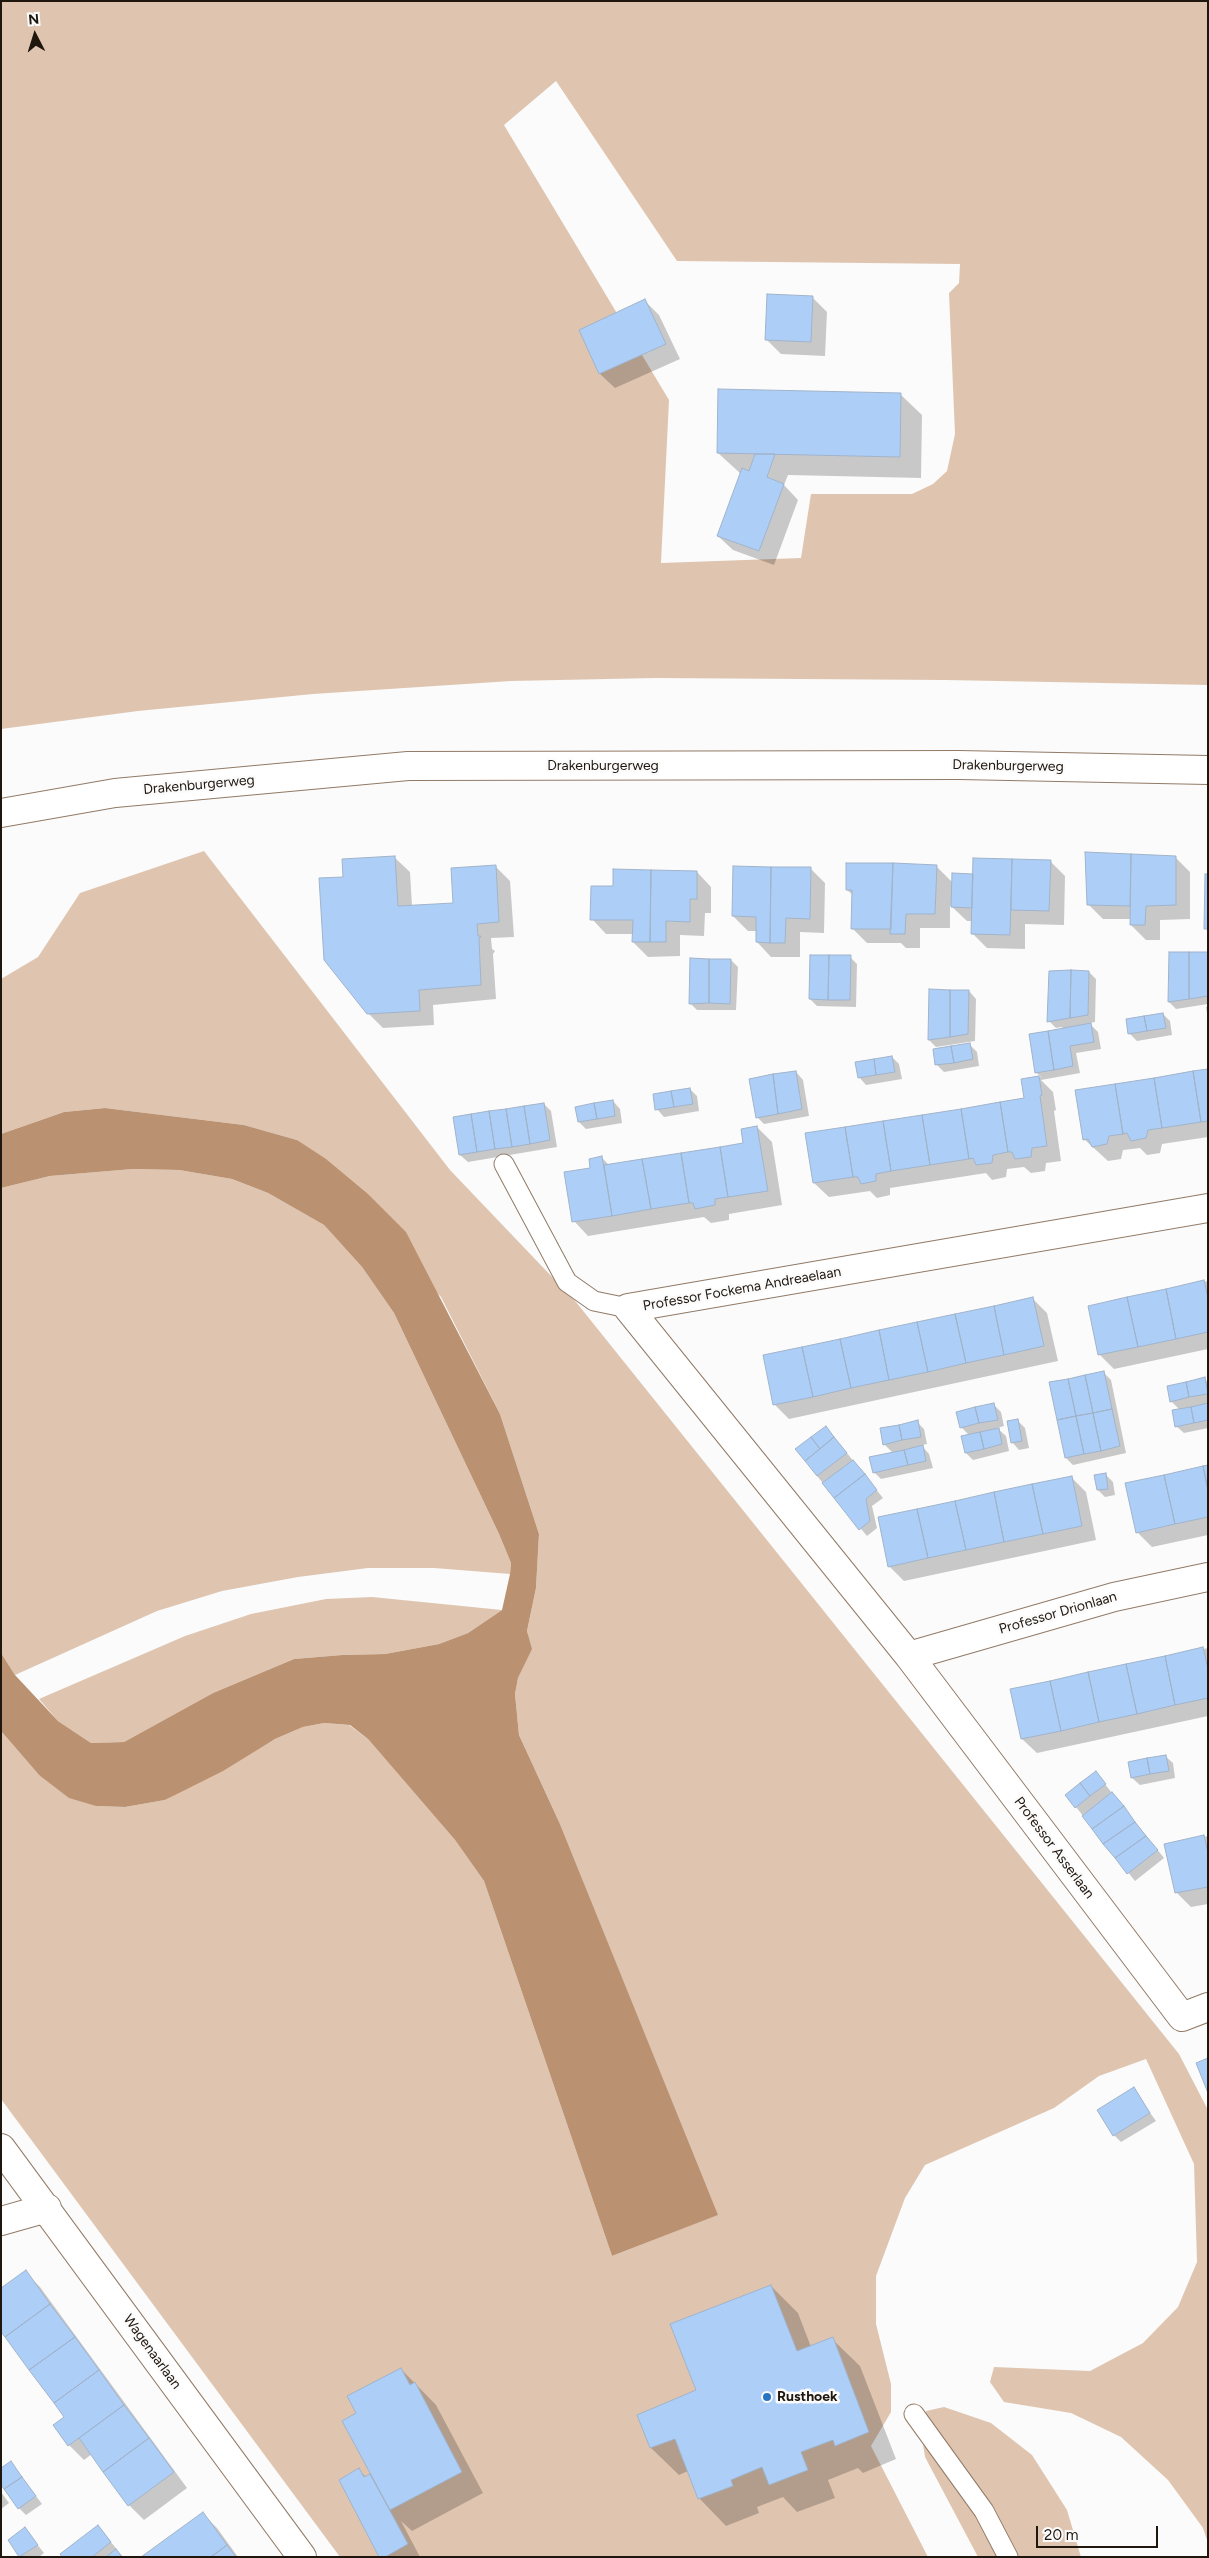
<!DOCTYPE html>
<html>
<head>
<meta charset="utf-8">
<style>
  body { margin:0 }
  #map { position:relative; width:1209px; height:2558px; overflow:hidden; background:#fbfbfb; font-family:Figtree,sans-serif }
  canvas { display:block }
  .frame { position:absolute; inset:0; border:2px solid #1f160e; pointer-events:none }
  .north { position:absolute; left:10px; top:10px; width:50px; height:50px; -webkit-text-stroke:4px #fbfbfb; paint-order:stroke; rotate:355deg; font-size:14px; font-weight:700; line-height:20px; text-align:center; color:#1f160e }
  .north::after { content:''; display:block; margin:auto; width:18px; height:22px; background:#1f160e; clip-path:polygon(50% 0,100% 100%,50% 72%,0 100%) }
  .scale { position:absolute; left:1036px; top:2526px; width:122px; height:22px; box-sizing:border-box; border:2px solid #1f160e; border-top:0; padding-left:6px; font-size:15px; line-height:18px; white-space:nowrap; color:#1f160e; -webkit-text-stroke:4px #fbfbfb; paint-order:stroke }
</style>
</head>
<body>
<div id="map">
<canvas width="1209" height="2558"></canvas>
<div class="frame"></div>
<div class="north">N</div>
<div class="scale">20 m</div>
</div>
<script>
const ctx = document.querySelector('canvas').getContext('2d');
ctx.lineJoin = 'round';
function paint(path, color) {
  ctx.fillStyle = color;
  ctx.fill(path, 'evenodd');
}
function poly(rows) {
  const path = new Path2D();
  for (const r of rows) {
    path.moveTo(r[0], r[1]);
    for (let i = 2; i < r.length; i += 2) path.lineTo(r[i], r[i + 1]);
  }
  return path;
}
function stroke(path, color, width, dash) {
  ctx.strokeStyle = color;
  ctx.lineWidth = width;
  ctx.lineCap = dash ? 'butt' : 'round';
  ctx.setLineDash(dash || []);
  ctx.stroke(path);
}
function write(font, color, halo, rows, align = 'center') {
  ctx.font = font + ' Figtree,sans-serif';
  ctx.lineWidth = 5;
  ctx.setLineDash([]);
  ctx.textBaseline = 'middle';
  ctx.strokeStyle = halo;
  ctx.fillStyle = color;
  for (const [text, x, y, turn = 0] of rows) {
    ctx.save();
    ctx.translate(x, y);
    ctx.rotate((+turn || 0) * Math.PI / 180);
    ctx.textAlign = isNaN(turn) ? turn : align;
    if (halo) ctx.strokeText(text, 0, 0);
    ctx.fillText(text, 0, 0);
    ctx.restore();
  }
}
const green = poly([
  [1,1,1208,1,1208,685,945,680,655,678,511,681,313,694,138,711,1,729],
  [556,81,677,261,960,264,959,283,949,293,955,434,947,471,933,484,912,494,811,494,801,558,661,563,669,400,504,125],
  [204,851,450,1170,576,1302,1179,2054,1208,2110,1208,2543,1203,2528,1168,2480,1121,2437,1071,2413,1004,2402,990,2382,994,2367,1090,2371,1143,2343,1178,2307,1197,2262,1194,2164,1146,2059,1099,2076,1054,2108,925,2165,905,2198,876,2276,876,2324,891,2384,891,2412,871,2446,928,2557,340,2557,1,2099,1,1731,39,1775,96,1806,125,1807,165,1800,275,1739,303,1727,324,1723,349,1725,368,1739,455,1840,484,1881,612,2256,717,2215,560,1824,519,1735,515,1694,518,1678,531,1649,527,1631,536,1588,539,1534,500,1414,441,1297,297,1140,244,1125,105,1108,64,1112,1,1134,1,979,38,957,80,893],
  [133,1169,179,1170,232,1179,268,1193,324,1225,362,1267,394,1313,499,1534,511,1563,510,1574,434,1568,368,1568,298,1577,222,1591,157,1611,15,1675,1,1653,1,1188,50,1176],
  [372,1597,502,1610,468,1633,439,1644,385,1654,342,1655,294,1659,213,1693,124,1742,91,1743,58,1721,39,1699,185,1636,251,1614,326,1599],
  [944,2407,991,2423,1032,2455,1067,2510,1081,2557,978,2557,925,2457,921,2432,926,2411]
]);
const water = poly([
  [105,1108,244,1125,297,1140,326,1159,368,1194,406,1232,500,1414,539,1534,536,1588,527,1631,532,1649,518,1678,515,1694,519,1735,560,1824,718,2215,612,2256,484,1881,455,1840,368,1739,350,1725,324,1723,303,1727,275,1739,223,1771,165,1800,125,1807,96,1806,69,1798,39,1775,1,1731,1,1653,15,1675,58,1721,91,1743,124,1742,213,1693,294,1659,342,1655,385,1654,439,1644,468,1633,502,1610,510,1574,511,1563,499,1534,394,1313,362,1267,324,1225,268,1193,232,1179,179,1170,133,1169,50,1176,1,1188,1,1134,64,1112]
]);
const shadow = poly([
  [812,297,827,312,825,356,781,354,767,340],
  [645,301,659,315,680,359,615,388,600,374,580,331],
  [900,394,922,415,921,478,788,475,784,485,798,500,774,565,733,550,718,536,741,474,718,453],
  [1086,853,1176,858,1190,872,1190,919,1160,920,1160,940,1146,940,1131,925,1131,919,1103,919,1088,904],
  [395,858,410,872,412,906,454,904,496,867,510,881,514,937,491,938,492,949,495,951,493,954,496,999,433,1005,434,1025,383,1028,368,1013,344,878],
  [974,860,1050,861,1065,876,1064,925,1025,924,1025,949,987,948,972,933,973,921,967,921,950,905,950,928,920,928,920,948,906,948,901,943,867,943,852,928,853,895,847,890,936,866,953,883,974,875],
  [810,868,825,883,824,933,800,932,800,957,771,957,757,942,757,931,748,931,733,916],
  [697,872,711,887,711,913,705,913,704,936,680,935,680,956,648,957,633,942,633,934,606,934,592,919,614,887],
  [1208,953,1208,1004,1176,1009,1169,1002],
  [850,957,857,964,856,1007,817,1006,810,999],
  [731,960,738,967,736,1010,697,1010,690,1003],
  [1089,972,1096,979,1095,1022,1089,1023,1098,1032,1101,1049,1076,1053,1080,1073,1041,1080,1053,1092,1056,1110,1054,1111,1061,1161,1046,1163,1045,1171,1031,1173,1024,1167,1007,1169,1006,1177,992,1180,986,1173,890,1188,890,1195,877,1198,870,1191,829,1197,814,1183,1025,1099,1022,1080,1041,1077,1036,1072,1063,1030,1062,1027,1056,1028,1049,1021],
  [969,991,976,999,975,1041,936,1047,929,1040],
  [1206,1007,1208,1007,1208,1020],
  [1163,1014,1170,1021,1172,1035,1137,1041,1130,1034,1127,1020],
  [970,1045,977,1052,979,1066,944,1072,936,1064],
  [892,1057,899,1064,902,1079,866,1085,859,1077],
  [1208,1070,1208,1137,1162,1144,1160,1153,1147,1155,1140,1148,1123,1150,1121,1159,1108,1161,1085,1140,1077,1091],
  [796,1072,803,1080,809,1116,764,1124,757,1117],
  [690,1089,697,1096,699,1111,664,1117,657,1109],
  [613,1101,620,1109,622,1123,586,1129,579,1122],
  [544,1104,551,1111,557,1147,468,1162,460,1155],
  [757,1127,772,1142,782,1205,729,1214,729,1220,711,1223,704,1217,588,1236,574,1221,592,1169,602,1158,610,1166,744,1144],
  [1208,1281,1208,1349,1114,1369,1100,1355,1089,1307],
  [1032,1298,1047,1313,1058,1361,789,1419,774,1404],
  [1104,1373,1111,1380,1126,1453,1073,1465,1066,1458],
  [1204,1379,1208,1382,1208,1428,1184,1433,1176,1426,1180,1410,1171,1401],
  [994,1405,1001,1412,1004,1426,997,1428,1006,1436,1009,1451,973,1460,966,1453,969,1435,961,1427],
  [1017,1420,1025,1428,1029,1448,1019,1450,1012,1442],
  [917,1422,924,1429,927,1444,921,1445,929,1454,933,1468,881,1479,874,1472,893,1453,884,1444],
  [826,1427,883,1498,872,1506,877,1528,867,1536,817,1476],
  [1208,1466,1208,1535,1152,1547,1137,1532],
  [1105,1474,1113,1482,1115,1495,1105,1497,1098,1490],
  [1071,1477,1086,1492,1096,1540,904,1581,889,1566],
  [1208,1648,1208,1716,1037,1753,1022,1739,1012,1690],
  [1165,1756,1173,1763,1175,1778,1140,1785,1132,1778],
  [1096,1773,1164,1858,1135,1881,1076,1807],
  [1208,1836,1208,1904,1191,1907,1177,1893,1166,1845],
  [1133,2089,1156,2121,1121,2142,1114,2135],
  [25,2272,40,2287,187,2488,144,2520,129,2505,92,2454,84,2460,69,2445,55,2425,65,2417],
  [771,2286,798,2313,811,2347,832,2339,860,2366,896,2459,863,2473,858,2468,828,2480,835,2498,797,2512,783,2497,757,2507,759,2513,726,2526,699,2498,688,2471,679,2475,651,2448,639,2415,698,2391],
  [401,2369,436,2405,483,2493,412,2531,401,2521,420,2557,381,2557,359,2470,366,2477,370,2475,374,2479,358,2414],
  [11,2463,42,2504,26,2515,19,2508],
  [1,2492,9,2503,1,2509],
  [202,2513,217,2528,238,2557,144,2557],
  [98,2526,123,2557,63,2557],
  [25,2529,44,2553,39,2557,21,2557,9,2540]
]);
const building = poly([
  [767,294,813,296,811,342,765,340,767,294],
  [645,299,666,344,599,374,579,330,645,299],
  [718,389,901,393,900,457,717,453,718,389],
  [755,454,775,454,767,477,784,484,759,551,717,536,742,468,749,471,755,454],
  [1085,852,1131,854,1130,906,1087,905,1085,852],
  [1131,854,1176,856,1176,905,1146,906,1145,925,1130,925,1131,854],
  [395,856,398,906,453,903,451,868,496,865,499,922,477,924,478,936,481,936,479,939,481,985,419,990,420,1011,367,1014,324,960,319,878,343,877,342,859,395,856],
  [973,858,1012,859,1010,935,971,934,973,858],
  [1012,859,1051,860,1049,911,1011,910,1012,859],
  [846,863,893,863,891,929,851,929,852,890,846,890,846,863],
  [893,863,937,865,935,914,906,914,905,934,890,934,893,863],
  [733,866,771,867,770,943,756,942,756,917,732,916,733,866],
  [771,867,811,867,810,919,786,918,785,943,770,943,771,867],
  [613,869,651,870,650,942,632,942,633,920,590,920,591,886,613,886,613,869],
  [651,870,697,871,697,899,690,899,690,922,666,921,666,942,650,942,651,870],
  [952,873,973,874,972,908,951,907,952,873],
  [1205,874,1208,874,1208,929,1204,929,1205,874],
  [1169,952,1189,952,1189,999,1168,1002,1169,952],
  [1189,952,1208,952,1208,996,1189,999,1189,952],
  [810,955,829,955,828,1000,809,999,810,955],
  [829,955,851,955,850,1000,828,1000,829,955],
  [690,958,709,959,709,1003,689,1004,690,958],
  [709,959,731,959,730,1004,709,1003,709,959],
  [1071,970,1070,1018,1047,1022,1049,971,1071,970],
  [1071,970,1089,971,1088,1015,1070,1018,1071,970],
  [929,989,950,990,950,1037,928,1040,929,989],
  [950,990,969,990,968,1034,950,1037,950,990],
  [1163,1013,1166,1028,1147,1031,1144,1016,1163,1013],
  [1144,1016,1147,1031,1128,1034,1126,1019,1144,1016],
  [1091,1023,1094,1042,1070,1046,1073,1066,1054,1070,1048,1031,1091,1023],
  [1048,1031,1054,1070,1035,1073,1029,1034,1048,1031],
  [970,1043,973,1059,954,1063,951,1046,970,1043],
  [951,1046,954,1063,935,1065,933,1049,951,1046],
  [892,1056,895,1072,876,1075,874,1059,892,1056],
  [874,1059,876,1075,858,1078,855,1062,874,1059],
  [1208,1069,1208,1121,1201,1122,1193,1071,1208,1069],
  [796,1071,802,1109,778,1114,773,1074,796,1071],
  [1193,1071,1201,1122,1162,1128,1154,1078,1193,1071],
  [773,1074,778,1114,756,1118,749,1079,773,1074],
  [1039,1076,1042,1095,1040,1096,1047,1146,1032,1148,1031,1157,1015,1159,1012,1152,1008,1152,1000,1102,1024,1098,1021,1079,1039,1076],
  [1154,1078,1162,1128,1148,1130,1146,1138,1131,1141,1127,1133,1123,1134,1115,1084,1154,1078],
  [1115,1084,1123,1134,1109,1136,1107,1144,1092,1147,1088,1139,1083,1140,1075,1090,1115,1084],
  [690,1088,693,1104,674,1107,671,1091,690,1088],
  [671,1091,674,1107,655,1110,653,1094,671,1091],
  [613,1100,615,1116,597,1119,594,1103,613,1100],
  [1000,1102,1008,1152,993,1155,992,1163,976,1165,973,1158,969,1159,961,1109,1000,1102],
  [544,1103,550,1140,530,1144,524,1106,544,1103],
  [594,1103,597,1119,578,1122,575,1107,594,1103],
  [524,1106,530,1144,512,1147,506,1109,524,1106],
  [506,1109,512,1147,495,1149,489,1111,506,1109],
  [961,1109,969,1159,930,1165,922,1115,961,1109],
  [489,1111,495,1149,477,1152,471,1114,489,1111],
  [471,1114,477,1152,459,1155,453,1117,471,1114],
  [922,1115,930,1165,891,1171,883,1121,922,1115],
  [883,1121,891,1171,876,1174,876,1181,861,1184,858,1177,853,1177,845,1127,883,1121],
  [757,1126,768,1191,728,1197,720,1147,743,1143,741,1129,757,1126],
  [845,1127,853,1177,813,1183,805,1133,845,1127],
  [720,1147,728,1197,715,1199,715,1205,695,1209,693,1203,689,1203,681,1153,720,1147],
  [681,1153,689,1203,651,1209,642,1159,681,1153],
  [602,1156,612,1216,572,1222,564,1172,590,1168,589,1159,602,1156],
  [642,1159,651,1209,612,1216,604,1165,642,1159],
  [1204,1280,1208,1298,1208,1332,1176,1339,1166,1289,1204,1280],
  [1166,1289,1176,1339,1138,1347,1127,1297,1166,1289],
  [1033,1297,1044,1346,1004,1355,994,1306,1033,1297],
  [1127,1297,1138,1347,1098,1355,1088,1306,1127,1297],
  [994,1306,1004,1355,966,1363,955,1314,994,1306],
  [955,1314,966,1363,928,1372,917,1322,955,1314],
  [917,1322,928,1372,889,1380,879,1330,917,1322],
  [879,1330,889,1380,851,1388,840,1339,879,1330],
  [840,1339,851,1388,813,1397,802,1347,840,1339],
  [802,1347,813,1397,773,1405,763,1355,802,1347],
  [1104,1371,1112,1409,1093,1413,1085,1375,1104,1371],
  [1085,1375,1093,1413,1076,1416,1068,1379,1085,1375],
  [1205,1377,1208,1394,1189,1397,1186,1382,1205,1377],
  [1068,1379,1076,1416,1057,1420,1049,1382,1068,1379],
  [1186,1382,1189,1397,1170,1402,1167,1386,1186,1382],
  [994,1403,998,1420,979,1423,975,1407,994,1403],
  [1208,1403,1208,1420,1194,1423,1191,1407,1208,1403],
  [975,1407,979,1423,960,1428,956,1412,975,1407],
  [1191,1407,1194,1423,1175,1427,1172,1410,1191,1407],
  [1112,1409,1120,1446,1101,1451,1093,1413,1112,1409],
  [1093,1413,1101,1451,1084,1454,1076,1416,1093,1413],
  [1076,1416,1084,1454,1065,1458,1057,1420,1076,1416],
  [1018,1419,1022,1441,1011,1443,1007,1421,1018,1419],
  [918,1420,921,1437,902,1440,899,1425,918,1420],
  [899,1425,902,1440,883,1445,880,1428,899,1425],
  [826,1426,834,1437,820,1449,811,1437,826,1426],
  [999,1428,1002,1444,984,1449,980,1432,999,1428],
  [980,1432,984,1449,965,1453,961,1436,980,1432],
  [811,1437,820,1449,805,1461,795,1449,811,1437],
  [834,1437,847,1453,817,1476,805,1461,834,1437],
  [923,1445,926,1461,908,1465,904,1450,923,1445],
  [904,1450,908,1465,873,1473,869,1457,904,1450],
  [853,1460,865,1474,834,1498,822,1483,853,1460],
  [1208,1465,1208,1490,1203,1466,1208,1465],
  [1203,1466,1208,1490,1208,1517,1175,1524,1164,1475,1203,1466],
  [1106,1473,1108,1489,1097,1490,1094,1475,1106,1473],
  [865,1474,877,1490,866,1499,870,1521,859,1530,834,1498,865,1474],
  [1164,1475,1175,1524,1136,1533,1125,1483,1164,1475],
  [1072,1476,1082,1526,1043,1534,1032,1484,1072,1476],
  [1032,1484,1043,1534,1004,1542,994,1492,1032,1484],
  [994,1492,1004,1542,966,1550,955,1501,994,1492],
  [955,1501,966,1550,928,1558,917,1509,955,1501],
  [917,1509,928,1558,888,1567,878,1517,917,1509],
  [1203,1647,1208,1669,1208,1698,1175,1705,1165,1656,1203,1647],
  [1165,1656,1175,1705,1137,1714,1126,1664,1165,1656],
  [1126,1664,1137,1714,1099,1722,1088,1672,1126,1664],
  [1088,1672,1099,1722,1061,1731,1050,1681,1088,1672],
  [1050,1681,1061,1731,1021,1739,1010,1689,1050,1681],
  [1166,1755,1169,1771,1150,1774,1147,1758,1166,1755],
  [1147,1758,1150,1774,1131,1778,1128,1762,1147,1758],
  [1096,1771,1106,1784,1090,1796,1080,1783,1096,1771],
  [1080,1783,1090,1796,1075,1808,1065,1795,1080,1783],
  [1112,1792,1124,1806,1092,1829,1082,1816,1112,1792],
  [1124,1806,1135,1822,1103,1844,1092,1829,1124,1806],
  [1135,1822,1146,1836,1115,1858,1103,1844,1135,1822],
  [1204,1835,1208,1853,1208,1887,1175,1893,1164,1844,1204,1835],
  [1146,1836,1158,1850,1127,1874,1115,1858,1146,1836],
  [1208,2058,1208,2093,1196,2063,1208,2058],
  [1134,2087,1150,2113,1113,2136,1097,2110,1134,2087],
  [26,2270,50,2304,5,2337,1,2332,1,2288,26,2270],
  [771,2285,797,2351,833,2337,869,2432,835,2446,833,2440,801,2452,808,2470,769,2485,762,2467,731,2480,733,2486,698,2499,675,2439,650,2448,637,2415,696,2390,670,2324,771,2285],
  [50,2304,75,2337,29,2370,5,2337,50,2304],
  [75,2337,99,2370,54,2403,29,2370,75,2337],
  [401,2368,410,2385,415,2382,462,2472,390,2510,342,2421,356,2413,347,2396,401,2368],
  [99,2370,124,2405,68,2446,53,2425,64,2417,54,2403,99,2370],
  [124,2405,149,2438,103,2472,79,2438,124,2405],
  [149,2438,174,2472,128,2506,103,2472,149,2438],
  [11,2461,22,2477,4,2489,1,2485,1,2468,11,2461],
  [359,2468,364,2477,370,2474,408,2544,385,2557,379,2557,339,2480,359,2468],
  [22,2477,36,2496,18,2509,4,2489,22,2477],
  [203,2512,227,2545,211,2557,141,2557,203,2512],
  [98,2525,111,2542,92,2557,62,2557,60,2554,98,2525],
  [25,2527,38,2545,19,2557,8,2540,25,2527],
  [227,2545,236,2557,211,2557,227,2545],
  [116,2549,122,2557,106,2557,116,2549]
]);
const service = poly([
  [504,1164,567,1282,594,1301,628,1308],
  [914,2414,984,2511,1008,2557]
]);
const minor = poly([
  [1208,1208,628,1308,909,1656,1182,2017,1208,2007],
  [909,1656,1114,1597,1208,1577],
  [1,2148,302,2557],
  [1,2221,47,2208]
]);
const secondary = poly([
  [1,813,115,793,408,766,959,765,1208,770]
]);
const markers = [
  [767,2397,5,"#2874c4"]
];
const streetNames = [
  ["Drakenburgerweg",603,766],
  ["Drakenburgerweg",1008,766,1],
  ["Drakenburgerweg",199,785,-5],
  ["Professor Fockema Andreaelaan",742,1289,-10],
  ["Professor Drionlaan",1058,1613,-16],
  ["Professor Asserlaan",1054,1848,53],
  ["Wagenaarlaan",152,2352,54]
];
const poiNames = [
  ["Rusthoek",777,2397]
];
paint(green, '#dfc5b0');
paint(water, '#bb9271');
paint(shadow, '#0003');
paint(building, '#adcff7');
stroke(building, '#a0b3ca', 1);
stroke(service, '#917a67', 21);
stroke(minor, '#917a67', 30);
stroke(secondary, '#917a67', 30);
stroke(service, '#fff', 19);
stroke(minor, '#fff', 28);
stroke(secondary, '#fff', 28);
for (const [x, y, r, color] of markers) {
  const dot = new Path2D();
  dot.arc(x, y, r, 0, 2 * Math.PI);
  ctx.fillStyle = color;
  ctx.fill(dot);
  stroke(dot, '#fbfbfb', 2);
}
write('14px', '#1f160e', '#fbfbfb', streetNames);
write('bold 14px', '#1f160e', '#fbfbfb', poiNames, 'left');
</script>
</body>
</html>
